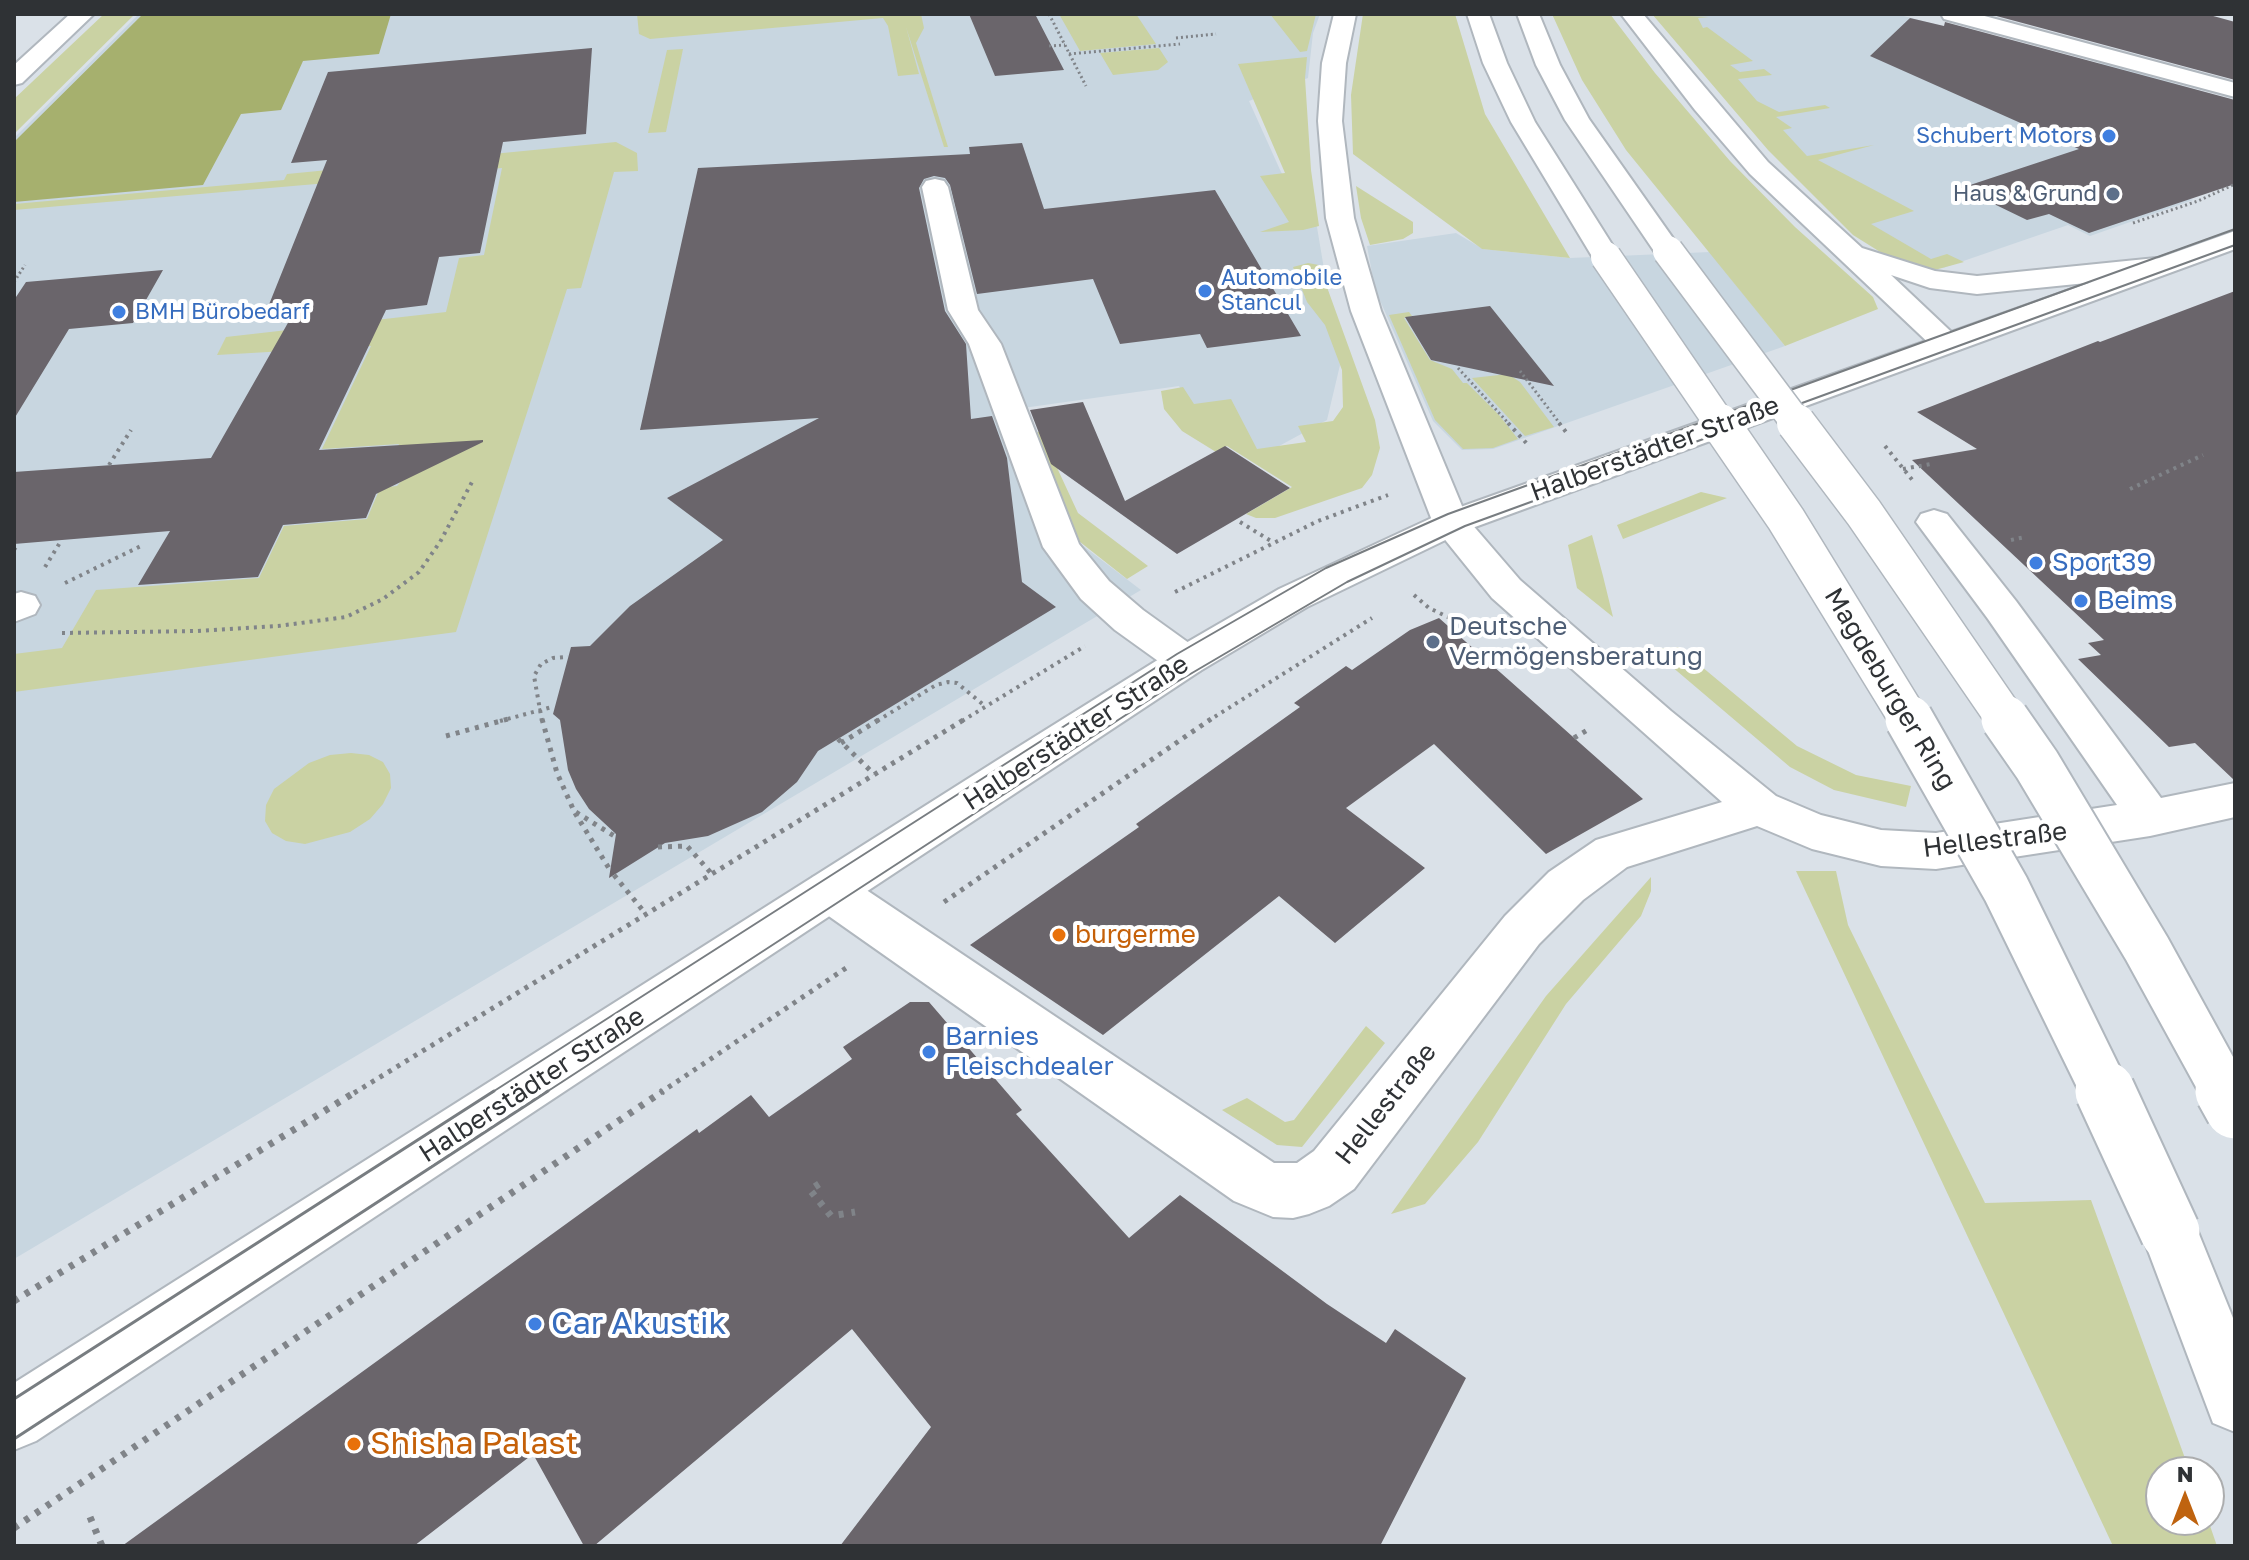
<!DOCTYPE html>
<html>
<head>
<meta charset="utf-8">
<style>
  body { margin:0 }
  #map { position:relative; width:2249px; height:1560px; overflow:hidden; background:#dae1e8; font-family:"Golos Text",sans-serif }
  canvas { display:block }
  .frame { position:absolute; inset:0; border:16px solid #2f3235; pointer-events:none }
  .north { position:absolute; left:2145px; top:1456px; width:80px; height:80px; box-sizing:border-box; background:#fff; border:2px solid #acadae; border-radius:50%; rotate:0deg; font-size:22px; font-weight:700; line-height:32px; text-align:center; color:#2f3235 }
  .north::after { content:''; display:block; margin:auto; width:28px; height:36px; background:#bf630f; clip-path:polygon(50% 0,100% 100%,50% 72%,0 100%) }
</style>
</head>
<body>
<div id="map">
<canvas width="2249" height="1560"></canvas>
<div class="frame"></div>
<div class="north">N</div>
</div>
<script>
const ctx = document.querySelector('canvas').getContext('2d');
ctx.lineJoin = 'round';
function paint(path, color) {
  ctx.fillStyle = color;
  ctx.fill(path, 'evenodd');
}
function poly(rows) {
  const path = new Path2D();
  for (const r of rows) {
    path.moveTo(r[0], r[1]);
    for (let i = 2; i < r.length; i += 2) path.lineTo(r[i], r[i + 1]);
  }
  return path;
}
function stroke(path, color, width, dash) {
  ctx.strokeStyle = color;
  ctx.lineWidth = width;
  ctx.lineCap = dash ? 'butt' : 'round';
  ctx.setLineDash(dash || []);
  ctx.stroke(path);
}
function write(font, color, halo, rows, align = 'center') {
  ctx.font = font + ' "Golos Text",sans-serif';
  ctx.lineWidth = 8;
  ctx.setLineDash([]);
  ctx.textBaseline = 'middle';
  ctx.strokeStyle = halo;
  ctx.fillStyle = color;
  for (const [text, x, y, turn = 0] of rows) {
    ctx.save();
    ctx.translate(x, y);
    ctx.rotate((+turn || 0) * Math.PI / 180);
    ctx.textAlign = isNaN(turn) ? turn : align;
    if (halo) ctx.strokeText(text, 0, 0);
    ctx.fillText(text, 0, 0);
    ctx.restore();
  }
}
const built = poly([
  [139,14,648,14,650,35,846,14,1320,14,1313,33,1308,78,1249,101,1281,172,1316,221,1340,365,1327,420,1257,458,1198,421,1179,386,1023,408,1074,539,1141,590,14,1259,14,138],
  [1691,14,1896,14,2096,66,2102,62,2235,101,2184,197,2193,200,2090,236,2068,225,1943,268,1897,261,1719,64],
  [1456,233,1483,249,1570,258,1710,252,1785,346,1493,449,1462,450,1433,421,1375,289,1367,246]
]);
const green = poly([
  [104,14,135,14,14,134,14,99],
  [637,14,921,14,924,28,916,43,948,147,944,147,906,27,919,74,898,76,888,26,883,18,650,39,639,34],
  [1059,14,1136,14,1156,44,1080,51],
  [1270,14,1316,14,1307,51,1300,52],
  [1363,14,1455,14,1485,114,1570,258,1482,249,1353,154,1351,95],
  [1552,14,1610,14,1655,73,1730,161,1795,227,1873,297,1878,309,1785,346,1626,150,1582,80],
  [1652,14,1709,17,1698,18,1703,28,1707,27,1753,61,1730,65,1740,72,1764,69,1772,75,1738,79,1757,101,1779,112,1825,105,1830,108,1776,117,1792,128,1783,130,1807,156,1874,145,1818,160,1914,211,1871,224,1931,259,1947,254,1964,262,1931,271,1885,255,1853,235,1768,150],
  [1159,48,1168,62,1158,70,1113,75,1100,53],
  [683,49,666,132,648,133,667,50],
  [1307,57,1305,78,1311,170,1319,226,1303,230,1260,232,1289,222,1260,176,1285,173,1238,64],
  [616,142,637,153,638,171,614,172,581,288,567,289,456,632,14,692,14,654,62,648,96,590,259,578,284,526,367,519,380,488,397,486,403,479,386,474,399,444,322,449,371,346,217,355,226,337,446,312,459,258,484,255,502,168,14,210,14,204,284,180,287,174],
  [1356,186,1413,222,1413,233,1403,239,1370,245,1361,218],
  [1308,263,1319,265,1375,420,1380,448,1372,475,1362,488,1275,518,1256,518,1246,514,1292,487,1227,446,1216,452,1182,431,1164,409,1161,391,1183,387,1194,404,1231,399,1257,449,1306,442,1298,426,1333,421,1343,407,1342,370,1325,325,1307,302,1293,267],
  [1409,312,1412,316,1404,318,1430,360,1452,369,1463,383,1467,383,1499,415,1518,439,1493,448,1463,449,1435,420,1389,315],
  [1508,374,1520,382,1554,427,1525,436,1472,378],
  [1040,431,1078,513,1148,566,1127,579,1075,538,1034,434],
  [1701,492,1727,498,1623,539,1617,525],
  [1592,535,1603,576,1613,617,1577,588,1568,545],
  [1678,647,1797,746,1856,775,1911,786,1906,807,1834,790,1790,767,1651,649],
  [351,753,369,755,383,762,390,774,391,788,383,804,370,819,350,832,305,844,286,841,272,833,265,821,266,805,274,789,309,763,330,755],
  [1796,871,1836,871,1848,925,1985,1203,2091,1200,2190,1472,2161,1472,2161,1520,2208,1520,2217,1546,2113,1546],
  [1651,877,1651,891,1641,916,1566,1004,1478,1142,1425,1204,1391,1214,1546,996],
  [1366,1026,1385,1043,1302,1147,1277,1145,1222,1110,1247,1098,1285,1122,1294,1120]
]);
const forest = poly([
  [143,14,391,14,379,54,303,61,281,110,241,114,203,185,14,202,14,142]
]);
const building = poly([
  [969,14,1035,14,1064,70,995,76],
  [1989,14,2206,14,2235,22,2235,80],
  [1910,18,1944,26,1945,22,2235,100,2235,184,2089,233,2049,214,2027,220,1961,188,2079,149,1870,56],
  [592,48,586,134,503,142,480,253,439,257,427,305,386,310,319,450,483,440,483,442,376,494,366,518,283,525,258,577,138,585,170,531,14,544,14,472,211,458,293,314,264,317,327,160,291,163,328,72],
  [1022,143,1044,209,1215,190,1301,336,1207,348,1200,334,1120,344,1093,279,977,294,950,185,945,178,934,176,924,179,919,188,945,311,966,344,971,419,992,416,1007,458,1022,582,1056,607,818,751,797,782,762,812,708,836,665,843,609,878,616,834,589,809,576,789,568,770,560,720,553,714,571,647,590,646,630,606,723,540,667,498,819,418,640,430,698,168,970,154,969,147],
  [163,270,133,323,69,329,14,419,14,300,26,282],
  [2235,291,2235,780,2234,780,2195,743,2169,747,2078,659,2101,655,2088,643,2104,640,1912,460,1977,449,1917,412,2098,341,2100,342],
  [1490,306,1554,386,1431,360,1405,317],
  [1083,402,1125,501,1225,446,1290,488,1177,554,1051,464,1030,410],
  [1439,618,1643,799,1546,854,1434,744,1346,808,1425,868,1335,943,1279,896,1103,1035,970,945,1139,827,1136,824,1300,707,1294,703,1346,666,1352,670,1410,630],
  [910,1002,929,1002,1022,1110,1016,1114,1129,1238,1180,1195,1327,1304,1386,1343,1395,1329,1466,1378,1380,1546,840,1546,931,1427,852,1329,594,1546,584,1546,533,1454,414,1546,122,1546,697,1129,699,1133,751,1095,769,1117,852,1059,843,1047]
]);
const pathFar3 = poly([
  [1049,14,1086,86],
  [1176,38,1216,34],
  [1049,46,1065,45],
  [1069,54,1180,44],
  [2133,223,2198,201,2235,184],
  [14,282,25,265],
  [1458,368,1510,425],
  [1520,371,1561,425]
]);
const pathFar2 = poly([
  [1508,423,1529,446],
  [1559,423,1566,432],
  [1885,446,1914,482],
  [109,465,131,430],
  [1903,469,1931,464],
  [2130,489,2203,455],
  [1240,522,1271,541],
  [2011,540,2025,537],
  [14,550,18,544],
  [45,567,61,541],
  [65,583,143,545],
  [1175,592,1318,521,1388,495],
  [1414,595,1429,608,1467,626],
  [62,633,197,631,278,626,346,617,383,599,419,572,440,542,472,482],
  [500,721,552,707],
  [542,721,534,676,541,664,553,658,568,657],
  [877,721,936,685,948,682,957,683,985,706],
  [962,721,1085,646],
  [1208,721,1372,618]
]);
const pathFar1 = poly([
  [542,719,557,773,574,811,616,837],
  [446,736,508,719],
  [1574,738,1589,729],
  [838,739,874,774],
  [841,743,880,719],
  [575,813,610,870],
  [658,847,687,846,711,873],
  [614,875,645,913],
  [944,902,1211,719],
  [354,1093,965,719],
  [660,1093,846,968]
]);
const path = poly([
  [819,1184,810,1190,831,1216,855,1212],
  [14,1301,357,1091],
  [90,1517,102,1546],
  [14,1528,663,1091]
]);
const minor = poly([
  [70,14,94,14,22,83,14,85,14,65,70,14],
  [1941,14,1977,14,2235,83,2235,97,1944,19,1941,14],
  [935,179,944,181,948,187,978,310,1001,344,1079,544,1109,581,1143,610,1200,651,1206,661,1200,671,1186,675,1172,671,1115,630,1081,599,1043,547,969,344,948,310,922,187,926,181,935,179],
  [1934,510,1947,514,2016,601,2161,798,2235,783,2235,817,2150,836,1936,869,1881,866,1812,849,1757,826,1627,867,1583,900,1539,944,1354,1189,1329,1206,1309,1214,1293,1218,1273,1217,1234,1201,813,905,806,891,813,877,830,872,847,877,1274,1163,1297,1163,1314,1151,1505,916,1549,872,1596,840,1722,802,1492,598,1438,531,1433,523,1438,515,1451,511,1464,515,1520,580,1671,711,1776,796,1821,815,1881,830,1936,833,2117,805,1988,619,1916,522,1921,514,1934,510],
  [21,592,35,596,40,605,35,614,14,622,14,594,21,592]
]);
const major = poly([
  [2235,231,2235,249,1464,531,1307,607,1200,671,36,1441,14,1450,14,1383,1007,754,1172,651,1279,589,1438,515,2235,231]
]);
const highway = poly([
  [1334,14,1356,14,1346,63,1342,121,1354,218,1381,311,1469,523,1464,531,1451,535,1438,531,1433,523,1351,311,1326,218,1318,121,1322,63,1334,14],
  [1467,14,1489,14,1507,63,1535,122,1620,257,1616,263,1606,266,1596,263,1511,122,1483,63,1467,14],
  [1517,14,1539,14,1560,65,1589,119,1682,251,1678,257,1668,260,1658,257,1565,120,1536,65,1517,14],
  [1621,14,1643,14,1768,162,1862,248,1935,271,1977,276,2156,258,2166,261,2171,267,2166,273,2156,276,1977,294,1930,288,1891,275,1963,343,1958,350,1947,352,1936,350,1750,174,1695,110,1621,14],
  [2170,1204,2190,1212,2235,1323,2235,1432,2213,1423,2141,1232,2150,1212,2170,1204]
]);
const tramFar1 = poly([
  [491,1093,1177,654,1326,568,1448,514,2235,229],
  [545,1093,1175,683,1347,582,1465,526,2235,245]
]);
const tram = poly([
  [14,1399,494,1091],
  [14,1439,548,1091]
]);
const highwayBridgeFar3 = poly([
  [1668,251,1798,425],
  [1606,257,1721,425]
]);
const highwayBridgeFar2 = poly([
  [1720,423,1786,519,1910,721],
  [1796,423,1864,513,2007,721]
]);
const highwayBridgeFar1 = poly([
  [1909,719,2006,889,2106,1093],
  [2005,719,2037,765,2147,949,2226,1093]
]);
const highwayBridge = poly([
  [2105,1091,2170,1232],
  [2225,1091,2235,1109]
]);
const markers = [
  [2109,136,8,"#3f7fe0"],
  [2113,194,8,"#5c6f8a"],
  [1205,291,8,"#3f7fe0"],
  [119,312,8,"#3f7fe0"],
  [2036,563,8,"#3f7fe0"],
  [2081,601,8,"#3f7fe0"],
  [1433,642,8,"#5c6f8a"],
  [1059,935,8,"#e8710a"],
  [929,1052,8,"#3f7fe0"],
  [535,1324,8,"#3f7fe0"],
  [354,1444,8,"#e8710a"]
];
const farShopnames = [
  ["Schubert Motors",2093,136,"right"],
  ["Automobile",1221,278],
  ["Stancul",1221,303],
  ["BMH Bürobedarf",135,312]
];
const farServicenames = [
  ["Haus & Grund",2097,194]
];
const streetNames = [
  ["Halberstädter Straße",1655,449,-20],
  ["Magdeburger Ring",1890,689,59],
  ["Halberstädter Straße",1076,733,-33],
  ["Hellestraße",1995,840,-7],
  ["Halberstädter Straße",532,1085,-33],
  ["Hellestraße",1386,1104,-52]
];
const shopNames = [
  ["Sport39",2052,563],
  ["Beims",2097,601],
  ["Barnies",945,1037],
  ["Fleischdealer",945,1067]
];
const serviceNames = [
  ["Deutsche",1449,627],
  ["Vermögensberatung",1449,657]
];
const foodNames = [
  ["burgerme",1075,935]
];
const nearShopnames = [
  ["Car Akustik",551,1324]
];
const nearFoodnames = [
  ["Shisha Palast",370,1444]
];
paint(built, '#c8d6e0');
paint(green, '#cad2a3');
paint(forest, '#a6b06e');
paint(building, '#6a656b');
stroke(minor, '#b0b7be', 4);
stroke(major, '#b0b7be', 4);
stroke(highway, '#b0b7be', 4);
stroke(pathFar3, '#808489', 3, [2, 3]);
stroke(pathFar2, '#808489', 4, [3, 5]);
stroke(pathFar1, '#808489', 5, [4, 6]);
stroke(path, '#808489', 7, [5, 8]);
paint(minor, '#fff');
paint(major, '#fff');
paint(highway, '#fff');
stroke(tramFar1, '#787d81', 2);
stroke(tram, '#787d81', 3);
stroke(highwayBridgeFar3, '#b0b7be', 33, []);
stroke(highwayBridgeFar2, '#b0b7be', 41, []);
stroke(highwayBridgeFar1, '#b0b7be', 51, []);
stroke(highwayBridge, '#b0b7be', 63, []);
stroke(highwayBridgeFar3, '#fff', 30);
stroke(highwayBridgeFar2, '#fff', 38);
stroke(highwayBridgeFar1, '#fff', 47);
stroke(highwayBridge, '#fff', 59);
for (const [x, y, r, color] of markers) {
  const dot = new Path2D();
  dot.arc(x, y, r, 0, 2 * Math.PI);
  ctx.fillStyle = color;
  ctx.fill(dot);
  stroke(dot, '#fff', 3);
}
write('22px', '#366cbe', '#fff', farShopnames, 'left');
write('22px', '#4e5e75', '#fff', farServicenames, 'right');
write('26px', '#2f3235', '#fff', streetNames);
write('26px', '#366cbe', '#fff', shopNames, 'left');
write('26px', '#4e5e75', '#fff', serviceNames, 'left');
write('26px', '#c56008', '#fff', foodNames, 'left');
write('32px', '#366cbe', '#fff', nearShopnames, 'left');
write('32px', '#c56008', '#fff', nearFoodnames, 'left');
</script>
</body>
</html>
